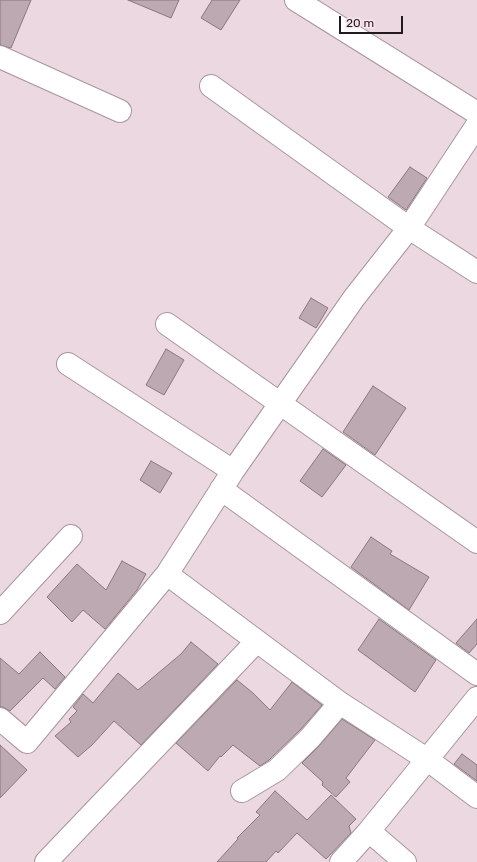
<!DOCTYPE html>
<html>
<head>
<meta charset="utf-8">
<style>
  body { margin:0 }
  #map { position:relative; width:477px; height:862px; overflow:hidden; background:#ecd8e1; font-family:Rubik,sans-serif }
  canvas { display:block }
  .scale { position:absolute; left:339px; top:16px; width:64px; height:18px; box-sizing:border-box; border:2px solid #211a1e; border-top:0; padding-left:5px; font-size:12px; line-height:14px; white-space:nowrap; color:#211a1e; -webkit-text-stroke:3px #f9e5ee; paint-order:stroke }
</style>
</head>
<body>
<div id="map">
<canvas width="477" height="862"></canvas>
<div class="scale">20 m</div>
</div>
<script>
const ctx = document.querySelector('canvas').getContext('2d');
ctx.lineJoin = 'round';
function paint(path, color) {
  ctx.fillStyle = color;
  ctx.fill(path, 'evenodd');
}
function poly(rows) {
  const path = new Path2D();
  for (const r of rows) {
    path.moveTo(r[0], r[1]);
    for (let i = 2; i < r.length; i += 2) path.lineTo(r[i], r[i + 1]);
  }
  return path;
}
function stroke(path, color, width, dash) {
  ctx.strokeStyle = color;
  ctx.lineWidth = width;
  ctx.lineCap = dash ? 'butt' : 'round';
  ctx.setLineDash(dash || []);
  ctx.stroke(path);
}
const building = poly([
  [0,0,31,0,11,48,0,45,0,0],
  [128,0,179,0,171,18,128,0],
  [212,0,240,0,221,30,201,18,212,0],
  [410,167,427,178,406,210,388,197,410,167],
  [311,298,328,308,316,328,299,318,311,298],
  [166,349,184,360,164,395,146,385,166,349],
  [373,386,406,408,375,455,343,432,373,386],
  [323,449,346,465,322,497,300,481,323,449],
  [151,461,172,473,160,493,140,480,151,461],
  [371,537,392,551,390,554,429,577,409,610,351,567,371,537],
  [122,561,146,574,137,590,105,629,83,610,72,622,47,597,77,564,106,590,122,561],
  [379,619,436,660,415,692,358,650,379,619],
  [477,619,477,644,469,653,456,643,477,619],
  [191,642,218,664,141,745,114,721,92,745,78,757,55,736,71,722,69,719,77,711,73,707,83,694,93,703,118,673,138,690,181,654,191,642],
  [40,652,65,677,55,689,43,678,10,711,3,707,0,707,0,658,19,674,40,652],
  [237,680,253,693,270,710,292,682,322,705,301,729,269,760,260,766,233,745,221,757,220,756,208,771,176,743,237,680],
  [342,719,375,740,346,778,350,782,336,797,322,785,323,782,302,763,319,746,342,719],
  [0,745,27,770,0,798,0,745],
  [462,754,477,765,477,781,454,764,462,754],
  [275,791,307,820,331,795,356,819,349,826,351,833,326,859,297,833,278,853,276,851,266,862,217,862,238,839,237,838,260,815,256,812,275,791]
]);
const minor = poly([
  [296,0,477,113],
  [0,57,120,111],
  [211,86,409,228,477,272],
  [167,324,477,542],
  [68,364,233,471],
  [221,489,477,674],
  [167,574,340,703,428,760,477,797],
  [0,613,71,536],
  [0,719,27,742,167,574,233,471,354,298,409,228,477,125],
  [242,791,277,770,310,738,340,703],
  [369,831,405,862],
  [46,862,256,642],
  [341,862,369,831,477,698]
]);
paint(building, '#bda9b2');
stroke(building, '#89777f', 1);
stroke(minor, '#a8959e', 24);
stroke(minor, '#fff', 22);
</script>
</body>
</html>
